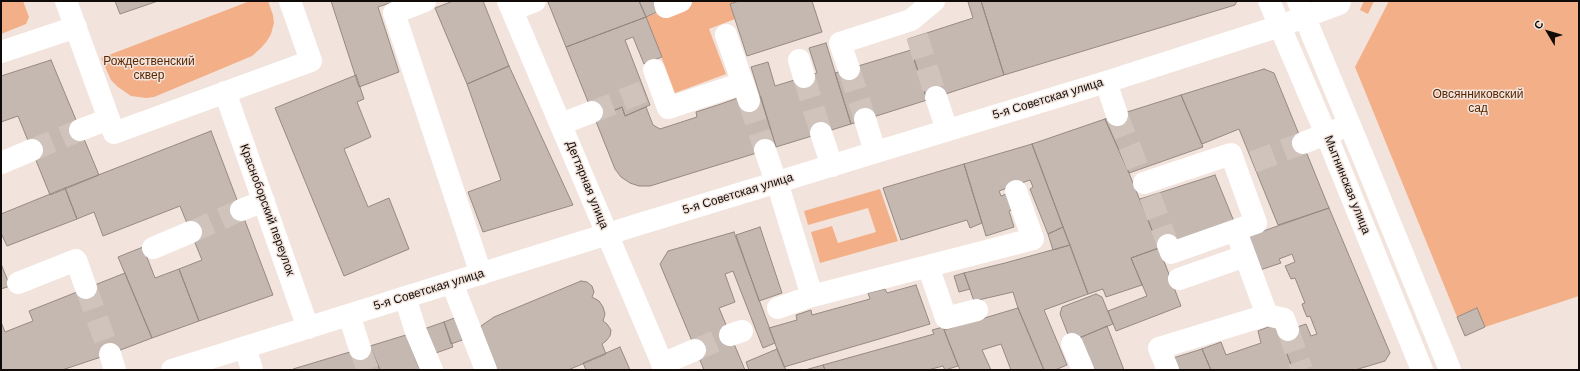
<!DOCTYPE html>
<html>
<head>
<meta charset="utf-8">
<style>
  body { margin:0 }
  #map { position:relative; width:1580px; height:371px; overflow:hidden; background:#f2e4dc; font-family:Arial,sans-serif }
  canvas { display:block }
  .frame { position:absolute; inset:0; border:2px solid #100b09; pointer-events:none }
  .north { position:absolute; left:1528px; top:12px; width:40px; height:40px; -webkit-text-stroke:3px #f2e4dc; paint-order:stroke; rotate:308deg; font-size:11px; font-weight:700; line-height:16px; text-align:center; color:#100b09 }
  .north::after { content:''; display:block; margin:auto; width:14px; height:18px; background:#100b09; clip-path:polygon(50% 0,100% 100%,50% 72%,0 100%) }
</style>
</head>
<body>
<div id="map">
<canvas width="1580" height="371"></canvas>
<div class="frame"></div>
<div class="north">С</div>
</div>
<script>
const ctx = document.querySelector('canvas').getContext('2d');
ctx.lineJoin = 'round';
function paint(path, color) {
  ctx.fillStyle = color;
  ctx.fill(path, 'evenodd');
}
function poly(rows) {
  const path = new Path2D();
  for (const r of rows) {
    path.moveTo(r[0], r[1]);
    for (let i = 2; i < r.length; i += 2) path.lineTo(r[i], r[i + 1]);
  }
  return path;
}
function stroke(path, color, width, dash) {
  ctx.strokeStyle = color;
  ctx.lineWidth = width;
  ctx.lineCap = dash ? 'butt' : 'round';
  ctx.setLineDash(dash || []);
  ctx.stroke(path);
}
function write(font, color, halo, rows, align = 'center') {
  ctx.font = font + ' Arial,sans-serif';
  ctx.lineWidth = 3;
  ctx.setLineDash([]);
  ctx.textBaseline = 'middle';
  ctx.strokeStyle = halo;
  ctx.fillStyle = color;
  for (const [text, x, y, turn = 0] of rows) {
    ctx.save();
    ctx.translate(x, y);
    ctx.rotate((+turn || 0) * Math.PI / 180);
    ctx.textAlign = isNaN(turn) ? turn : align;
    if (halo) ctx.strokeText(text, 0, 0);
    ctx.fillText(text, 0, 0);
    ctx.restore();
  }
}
const green = poly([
  [1,1,23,1,29,17,26,24,1,34],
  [250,1,268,1,273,15,274,23,271,34,267,41,261,48,252,56,154,97,146,98,131,96,118,87,111,80,101,58],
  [691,1,739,1,730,4,735,19,709,29,726,74,675,93,646,17],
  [1364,1,1374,1,1368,14,1360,10],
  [1389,1,1579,1,1579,296,1485,327,1477,308,1457,317,1355,67],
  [880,189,898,241,820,263,811,232,832,226,838,243,876,232,868,208,808,225,804,211]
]);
const building = poly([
  [115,1,158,1,120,14,115,1],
  [331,1,396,1,378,7,399,72,359,87,331,1],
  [453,1,483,1,509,66,467,84,435,8,453,1],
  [551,1,639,1,646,17,566,47,548,2,551,1],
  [639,1,670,1,659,11,646,17,639,1],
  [739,1,812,1,822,32,747,56,730,4,739,1],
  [971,1,981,1,1004,75,927,100,908,39,973,18,968,2,971,1],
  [981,1,1237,1,1235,5,1004,75,981,1],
  [646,17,662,57,644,64,633,37,625,40,650,105,625,116,622,107,595,119,566,47,646,17],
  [826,43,851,124,776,147,751,67,768,62,775,86,817,73,809,48,826,43],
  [911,50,927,100,851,124,835,73,911,50],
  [51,60,99,175,50,195,18,116,1,122,1,76,51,60],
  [509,66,573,205,483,232,468,192,501,180,467,84,509,66],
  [1264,69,1274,73,1329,208,1278,225,1239,129,1202,144,1181,95,1264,69],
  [356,75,364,99,357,102,371,137,344,149,368,207,389,198,409,249,344,276,275,108,356,75],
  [1181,95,1203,147,1129,173,1105,119,1181,95],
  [761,97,776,147,650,186,639,186,630,183,621,177,615,169,595,119,622,107,625,116,646,107,653,125,660,129,697,117,696,112,721,104,738,98,740,103,761,97],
  [1105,119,1129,173,1159,248,1131,258,1142,285,1106,297,1103,289,1088,294,1032,144,1105,119],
  [211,131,273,295,199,321,179,269,202,260,180,206,103,236,94,212,77,219,65,188,211,131],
  [1032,144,1063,227,1048,234,1030,189,1033,187,1030,180,999,191,1001,196,1006,194,1012,210,1009,211,1014,227,986,236,964,164,1032,144],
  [964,164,982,223,970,228,967,220,901,240,883,188,964,164],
  [1215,175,1235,224,1159,248,1140,199,1215,175],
  [65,188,77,219,7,246,1,233,1,214,65,188],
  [1329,208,1390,353,1385,361,1355,370,1293,370,1279,333,1306,324,1311,336,1317,334,1310,316,1307,317,1304,310,1302,304,1305,303,1295,278,1291,279,1285,266,1295,262,1292,254,1279,259,1281,263,1260,270,1249,236,1329,208],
  [760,227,782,293,759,301,736,235,760,227],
  [1063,227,1070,245,1053,250,1048,234,1063,227],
  [734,232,775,343,763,348,733,271,725,274,735,302,719,308,745,370,704,370,660,264,668,251,734,232],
  [1070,245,1088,294,1044,310,1067,365,1055,370,1044,370,1018,308,1013,292,974,301,964,273,1005,263,1070,245],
  [143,247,155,278,179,269,199,321,152,338,118,257,143,247],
  [1159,248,1181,306,1116,331,1108,311,1147,296,1131,258,1159,248],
  [1,264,10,286,1,289,1,264],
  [125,273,152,338,110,354,62,370,1,370,1,322,5,332,33,321,29,311,125,273],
  [964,273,970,289,959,292,954,276,964,273],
  [581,281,587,282,592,286,594,292,592,297,599,301,603,307,605,314,603,321,607,324,611,330,610,336,606,341,602,344,606,354,568,370,489,370,478,334,481,326,494,317,581,281],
  [916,285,930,324,784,367,769,328,797,320,796,315,811,310,812,315,870,299,868,293,876,291,885,289,887,293,916,285],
  [1096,294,1102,297,1113,324,1079,338,1077,334,1069,337,1060,314,1062,307,1096,294],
  [1018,308,1044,370,1011,370,1001,344,982,350,991,370,960,370,944,330,1018,308],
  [1477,308,1485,327,1465,336,1457,317,1477,308],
  [457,317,465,339,451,344,444,322,457,317],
  [444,322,453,347,433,354,424,329,444,322],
  [1276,324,1293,370,1211,370,1202,349,1221,342,1226,355,1261,343,1258,331,1276,324],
  [1107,326,1124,370,1092,370,1079,338,1107,326],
  [943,327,958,366,945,370,943,366,928,370,825,370,823,365,934,334,932,330,943,327],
  [406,335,420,370,380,370,370,346,406,335],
  [370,346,380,370,293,370,293,369,370,346],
  [620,347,630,370,586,370,583,363,620,347],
  [777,349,786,370,749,370,746,362,777,349],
  [1202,349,1211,370,1170,370,1170,359,1202,349],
  [823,365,825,370,805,370,823,365]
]);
const minorTunnel = poly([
  [917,36,936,97],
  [849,69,865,119],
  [804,77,821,133],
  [749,101,765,150],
  [592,112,645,91],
  [1117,115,1139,170],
  [32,150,80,130],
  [1253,162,1303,143],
  [1150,196,1168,245],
  [191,232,241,210],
  [86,288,110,354],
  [1288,330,1302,370],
  [360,349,368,370],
  [695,350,730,335]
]);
const minor = poly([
  [66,1,114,133,311,61,290,1],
  [425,1,394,13,481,274],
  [508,1,665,370],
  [1269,1,1326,134,1422,370],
  [1298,1,1366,164,1450,370],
  [665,3,666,7,681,1],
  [512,10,535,1],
  [726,35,749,101],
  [1,52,76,27],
  [799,60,804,77],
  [849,69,840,43,911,20,934,1],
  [654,70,668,108,743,83],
  [1106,82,1117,115],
  [225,92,308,328],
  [936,97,947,130],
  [865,119,875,152],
  [561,124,592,112],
  [80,130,109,119],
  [821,133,832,166],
  [1303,143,1339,129],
  [765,150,776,182],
  [1,163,32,150],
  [777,182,812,296,1033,239,1016,191],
  [1144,183,1231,154,1256,223,1171,253,1168,245],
  [241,210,264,201],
  [1236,231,1267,315],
  [153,248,191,232],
  [928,266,946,318,977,310],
  [1179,279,1245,256],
  [18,283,76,260,86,288],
  [452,283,486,370],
  [405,297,416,332,432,370],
  [778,308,812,296],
  [349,315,360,349],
  [730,335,742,331],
  [1072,344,1083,370],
  [245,347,252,370],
  [110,354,115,370],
  [662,364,695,350],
  [172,370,643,223,1106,82,1280,26,1339,4,1340,1],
  [1168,370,1159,348,1267,315,1284,319,1288,330]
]);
const parkNames = [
  ["Рождественский",149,62],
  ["сквер",149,76],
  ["Овсянниковский",1478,95],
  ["сад",1478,109]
];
const streetNames = [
  ["5-я Советская улица",1048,99,-17],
  ["Дегтярная улица",587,185,68],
  ["Мытнинская улица",1347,185,68],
  ["5-я Советская улица",738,194,-17],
  ["Красноборский переулок",267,210,70],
  ["5-я Советская улица",429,290,-17]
];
paint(green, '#f3af87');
paint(building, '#c5b8b0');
stroke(building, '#968982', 1);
stroke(minorTunnel, '#d0c3bc', 22, [22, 11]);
stroke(minor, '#fff', 22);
write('12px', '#582600', '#f2e4dc', parkNames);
write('12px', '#100b09', '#f2e4dc', streetNames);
</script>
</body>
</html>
